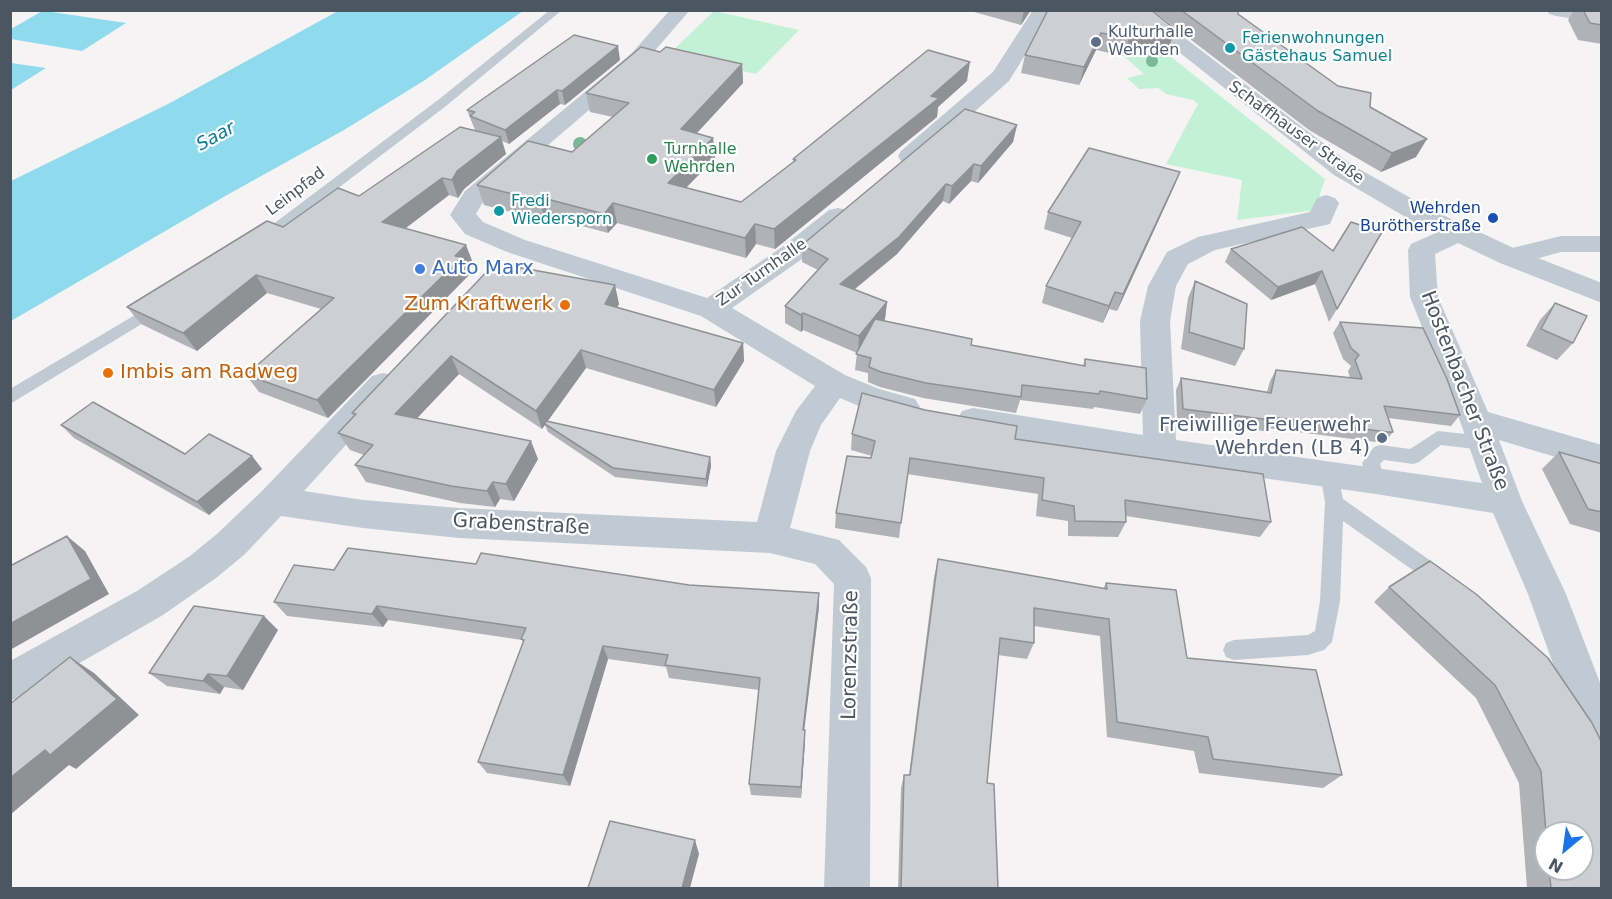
<!DOCTYPE html>
<html>
<head>
<meta charset="utf-8">
<style>
  body { margin:0 }
  #map { position:relative; width:1612px; height:899px; overflow:hidden; background:#f5f3f3; font-family:"DejaVu Sans",sans-serif }
  canvas { display:block }
  .frame { position:absolute; inset:0; border:12px solid #4a5661; pointer-events:none }
  .north { position:absolute; left:1534px; top:821px; width:60px; height:60px; box-sizing:border-box; background:#fff; border:2px solid #b7bbc0; border-radius:50%; rotate:209deg; font-size:16px; font-weight:700; line-height:24px; text-align:center; color:#4a5661 }
  .north::after { content:''; display:block; margin:auto; width:21px; height:27px; background:#1a73e8; clip-path:polygon(50% 0,100% 100%,50% 72%,0 100%) }
</style>
</head>
<body>
<div id="map">
<canvas width="1612" height="899"></canvas>
<div class="frame"></div>
<div class="north">N</div>
</div>
<script>
const ctx = document.querySelector('canvas').getContext('2d');
ctx.lineJoin = 'round';
function paint(path, color) {
  ctx.fillStyle = color;
  ctx.fill(path, 'evenodd');
}
function poly(rows) {
  const path = new Path2D();
  for (const r of rows) {
    path.moveTo(r[0], r[1]);
    for (let i = 2; i < r.length; i += 2) path.lineTo(r[i], r[i + 1]);
  }
  return path;
}
function stroke(path, color, width, dash) {
  ctx.strokeStyle = color;
  ctx.lineWidth = width;
  ctx.lineCap = dash ? 'butt' : 'round';
  ctx.setLineDash(dash || []);
  ctx.stroke(path);
}
function write(font, color, halo, rows, align = 'center') {
  ctx.font = font + ' "DejaVu Sans",sans-serif';
  ctx.lineWidth = 4.5;
  ctx.setLineDash([]);
  ctx.textBaseline = 'middle';
  ctx.strokeStyle = halo;
  ctx.fillStyle = color;
  for (const [text, x, y, turn = 0] of rows) {
    ctx.save();
    ctx.translate(x, y);
    ctx.rotate((+turn || 0) * Math.PI / 180);
    ctx.textAlign = isNaN(turn) ? turn : align;
    if (halo) ctx.strokeText(text, 0, 0);
    ctx.fillText(text, 0, 0);
    ctx.restore();
  }
}
const green = poly([
  [714,11,799,30,756,74,669,54],
  [1161,49,1325,179,1315,210,1237,220,1242,180,1166,164,1198,104,1193,100,1166,94,1158,88,1139,89,1127,78,1144,74,1124,56]
]);
const water = poly([
  [44,10,45,11,126,23,82,51,11,39,11,29],
  [338,11,523,11,425,80,344,130,227,195,11,321,11,181,168,104],
  [11,63,46,68,11,90]
]);
const service = poly([
  [550,10,562,10,446,106,266,243,256,243,254,240,256,237,438,100,550,10],
  [157,302,163,303,165,307,163,311,10,404,10,389,157,302],
  [1438,431,1484,436,1490,438,1493,443,1490,448,1484,450,1441,445,1419,462,1413,464,1384,460,1380,464,1385,480,1383,485,1376,487,1369,485,1362,463,1374,447,1380,445,1410,449,1438,431],
  [1329,467,1336,469,1338,474,1343,499,1448,573,1451,579,1448,585,1441,588,1434,585,1343,521,1340,601,1332,642,1324,650,1308,655,1234,660,1226,657,1223,650,1226,643,1234,640,1308,635,1315,631,1320,601,1325,502,1320,474,1322,469,1329,467]
]);
const minor = poly([
  [670,10,690,10,645,62,484,200,476,214,483,222,525,240,707,298,782,247,829,210,838,208,847,210,851,216,802,259,732,308,845,375,879,389,915,399,920,407,915,415,904,419,861,407,840,398,821,425,810,451,790,528,839,540,866,567,871,578,870,888,824,888,834,584,815,564,770,553,459,538,363,528,281,516,244,555,216,578,163,615,24,695,10,701,10,661,137,591,190,556,218,533,262,491,372,376,383,373,394,376,399,384,394,392,304,491,363,500,459,508,757,522,776,451,796,411,815,386,701,316,507,252,465,234,450,215,465,191,631,54,670,10],
  [1033,10,1053,10,1009,81,919,161,910,163,901,161,898,156,901,151,993,72,1033,10],
  [1547,10,1602,11,1602,23,1556,16,1549,14,1547,10],
  [1326,195,1335,198,1339,203,1330,224,1215,250,1188,264,1176,286,1170,321,1176,440,1482,483,1460,421,1410,297,1408,250,1411,244,1449,227,1458,225,1467,227,1471,233,1467,239,1435,254,1438,297,1488,412,1602,445,1602,471,1499,440,1522,501,1566,594,1602,688,1602,765,1587,759,1528,594,1493,513,1376,494,1092,454,973,432,962,429,957,420,962,411,973,408,1143,435,1140,321,1148,286,1167,252,1198,237,1310,212,1317,198,1326,195],
  [1561,236,1602,236,1602,252,1561,252,1510,266,1500,263,1496,257,1500,251,1561,236]
]);
const tertiary = poly([
  [1126,10,1148,10,1352,165,1432,210,1520,251,1602,283,1602,303,1500,263,1414,222,1334,175,1126,10]
]);
const trees = [
  [1152,61,6],
  [580,144,7]
];
const wall = poly([
  [967,10,1031,10,1021,25],
  [1048,10,1175,29,1169,47,1124,56,1096,50,1079,85,1021,73,1025,55],
  [1152,10,1238,10,1238,14,1338,86,1370,107,1416,157,1381,172,1309,130],
  [1574,10,1602,10,1602,44,1578,40,1568,20],
  [660,52,742,64,743,83,697,133,713,138,715,158,686,188,741,202,793,162,793,159,967,81,938,107,937,117,775,249,756,244,746,258,617,223,608,233,549,217,545,221,484,205,477,185,572,152,613,117,590,112,586,93],
  [620,60,565,105,560,104,509,144,502,141,506,154,464,189,458,198,449,195,406,228,473,263,466,269,469,275,328,418,259,392,246,375,321,309,267,293,197,351,141,324,127,307,283,227,359,196,475,130,467,110],
  [1017,125,1013,142,978,183,971,181,949,204,943,201,897,254,854,290,887,302,885,319,884,321,971,345,1083,366,1085,359,1147,399,1140,414,1094,407,1093,409,1020,400,1016,413,923,398,880,387,868,382,868,373,855,370,857,353,803,330,801,332,785,323,785,306,818,270,802,262,802,245],
  [1180,172,1173,189,1117,311,1109,309,1103,323,1042,303,1046,286,1072,238,1044,229,1048,212],
  [1231,249,1333,251,1337,309,1329,322,1315,284,1271,300,1225,262],
  [495,263,619,304,617,307,743,343,744,361,716,407,586,368,547,422,710,457,711,466,707,487,615,477,548,432,545,425,542,429,459,374,417,418,538,459,514,501,500,499,495,507,460,503,366,482,355,465,364,455,350,450,338,433,354,416,352,413],
  [1195,281,1244,349,1235,366,1181,349,1188,298],
  [1555,303,1573,343,1557,360,1526,346,1540,320],
  [1340,322,1460,415,1451,426,1388,418,1393,432,1384,443,1266,428,1264,431,1177,420,1176,390,1181,378,1267,392,1270,381,1276,370,1350,378,1348,371,1351,366,1343,359,1333,333],
  [61,425,185,454,252,456,262,469,209,515,74,438],
  [852,434,1015,439,1271,522,1260,537,1126,516,1126,522,1118,537,1068,536,1068,521,1036,516,1038,494,907,474,899,538,835,528,836,513,871,458,872,456,851,450],
  [1559,452,1602,464,1602,533,1570,524,1542,469],
  [938,559,1103,589,1106,583,1187,658,1342,775,1323,788,1199,773,1194,751,1107,737,1100,636,1034,626,1034,643,1027,659,998,655,987,783,998,888,898,888,901,788,904,775,909,775,934,577],
  [476,564,819,607,804,730,805,741,801,798,751,795,749,784,759,690,669,678,666,667,608,659,570,786,487,773,478,762,523,643,522,640,388,620,383,627,287,616,274,602,334,570],
  [1389,587,1602,743,1602,888,1527,888,1519,783,1476,698,1374,602],
  [1546,833,1582,869,1546,869],
  [278,630,243,690,224,687,220,694,167,686,149,673]
]);
const shadedWall = poly([
  [1024,10,1031,10,1021,25],
  [1175,29,1169,47,1124,56,1129,38],
  [1101,33,1096,50,1079,85,1084,67],
  [618,46,620,60,565,105,562,91],
  [970,62,967,81,938,107,937,117,775,249,774,229],
  [742,64,743,83,683,148,681,129],
  [557,90,560,104,509,144,505,130],
  [1017,125,1013,142,978,183,981,166],
  [501,137,506,154,464,189,458,198,452,180,457,171],
  [713,138,715,158,671,203,668,183],
  [1427,139,1416,157,1381,172,1392,153],
  [974,164,971,181,949,204,952,186],
  [1180,172,1173,189,1117,311,1123,294],
  [442,178,449,195,390,240,382,222],
  [946,184,943,201,897,254,840,301,840,284],
  [543,198,549,217,545,221,540,201],
  [613,203,617,223,608,233,604,214],
  [755,224,756,244,746,258,745,238],
  [466,245,473,263,466,269,469,275,328,418,317,400],
  [1322,271,1315,284,1271,300,1278,287],
  [256,275,267,293,197,351,183,333],
  [615,285,619,304,609,322,605,304],
  [1115,292,1109,309,1103,323,1109,306],
  [887,302,885,319,858,353,859,336],
  [803,313,803,330,801,332,801,315],
  [743,343,744,361,716,407,714,390],
  [581,350,586,368,542,429,536,411],
  [451,356,459,374,405,431,395,414],
  [531,441,538,459,514,501,506,484],
  [252,456,262,469,209,515,197,502],
  [710,457,711,466,707,487,706,479],
  [493,482,500,499,495,507,487,491],
  [67,536,85,551,109,594,10,650,10,624],
  [819,593,819,607,803,741,803,730],
  [377,606,388,620,383,627,372,614],
  [264,616,278,630,243,690,227,676],
  [603,646,608,659,570,786,563,775],
  [70,657,94,673,139,715,76,769,69,765,10,815,10,778],
  [208,674,224,687,220,694,203,681],
  [805,730,805,741,801,798,801,787],
  [695,840,699,854,690,888,682,888]
]);
const building = poly([
  [1048,10,1151,10,1175,29,1129,38,1101,33,1084,67,1025,55,1048,10],
  [1181,10,1238,10,1238,14,1338,86,1371,93,1370,107,1427,139,1392,153,1318,111,1181,10],
  [1583,10,1602,10,1602,25,1590,23,1583,10],
  [574,35,618,46,562,91,557,90,505,130,470,116,475,112,467,110,574,35],
  [641,47,660,52,666,47,742,64,681,129,713,138,668,183,741,202,796,160,793,159,928,50,970,62,931,96,939,98,774,229,755,224,745,238,613,203,604,214,543,198,540,201,477,185,528,141,572,152,629,103,586,93,641,47],
  [965,109,1017,125,981,166,974,164,952,186,946,184,899,237,840,284,887,302,859,336,803,313,801,315,785,306,828,259,802,245,965,109],
  [460,127,501,137,457,171,452,180,442,178,382,222,466,245,455,256,462,257,317,400,246,375,334,298,256,275,183,333,127,307,267,221,283,227,338,188,359,196,460,127],
  [1089,148,1180,172,1123,294,1115,292,1109,306,1046,286,1081,222,1048,212,1089,148],
  [1351,222,1382,232,1337,309,1322,271,1278,287,1231,249,1302,227,1333,251,1351,222],
  [495,263,615,285,605,304,743,343,714,390,581,350,536,411,451,356,395,414,531,441,506,484,493,482,487,491,451,486,355,465,373,445,338,433,356,414,352,413,495,263],
  [1195,281,1247,304,1244,349,1189,332,1195,281],
  [1555,303,1587,316,1573,343,1541,329,1555,303],
  [875,319,972,339,971,345,1085,366,1085,359,1146,368,1147,399,1100,391,1099,394,1022,385,1021,397,926,383,881,372,869,367,871,358,856,354,875,319],
  [1340,322,1423,328,1447,379,1460,415,1384,406,1393,432,1387,432,1271,417,1271,420,1183,409,1181,378,1271,393,1276,370,1362,379,1355,360,1359,355,1351,348,1340,322],
  [862,393,925,410,1017,426,1015,439,1263,474,1271,522,1125,500,1126,522,1075,521,1074,506,1042,500,1044,478,910,458,901,523,836,513,847,456,871,458,875,441,852,434,862,393],
  [93,402,185,454,209,434,252,456,197,502,61,425,93,402],
  [546,421,710,457,706,479,613,468,545,424,546,421],
  [1559,452,1602,464,1602,512,1588,509,1559,452],
  [67,536,91,579,10,624,10,566,67,536],
  [348,548,476,564,481,553,689,585,819,593,803,730,805,730,801,787,749,784,760,678,665,665,668,655,603,646,563,775,478,762,524,640,521,639,526,628,377,606,372,614,274,602,294,565,334,570,348,548],
  [938,559,1107,589,1106,583,1176,590,1187,658,1316,670,1342,775,1213,759,1208,737,1117,722,1109,619,1034,608,1034,643,1000,638,987,783,994,784,998,888,901,888,904,775,910,775,938,559],
  [1430,561,1476,594,1548,658,1592,723,1602,743,1602,888,1551,888,1549,869,1582,869,1582,833,1546,833,1541,771,1495,685,1389,587,1430,561],
  [194,606,264,616,227,676,208,674,203,681,149,673,194,606],
  [70,657,117,699,50,755,45,750,10,778,10,704,70,657],
  [610,821,695,840,682,888,588,888,610,821]
]);
const markers = [
  [1096,42,6,"#5c6f8a"],
  [1230,48,6,"#0f9aa8"],
  [652,159,6,"#2e9e5b"],
  [499,211,6,"#0f9aa8"],
  [1493,218,6,"#1a4fb4"],
  [420,269,6,"#3f7fe0"],
  [565,305,6,"#e8710a"],
  [108,373,6,"#e8710a"],
  [1382,438,6,"#5c6f8a"]
];
const farServicenames = [
  ["Kulturhalle",1108,33],
  ["Wehrden",1108,51]
];
const farCulturenames = [
  ["Ferienwohnungen",1242,39],
  ["Gästehaus Samuel",1242,57],
  ["Fredi",511,202],
  ["Wiedersporn",511,220]
];
const farStreetnames = [
  ["Schaffhauser Straße",1296,133,36],
  ["Leinpfad",296,192,-37],
  ["Zur Turnhalle",762,273,-35]
];
const farLeisurenames = [
  ["Turnhalle",664,150],
  ["Wehrden",664,168]
];
const farTransitnames = [
  ["Wehrden",1481,209],
  ["Burötherstraße",1481,227]
];
const farWaternames = [
  ["Saar",216,137,-29]
];
const shopNames = [
  ["Auto Marx",432,269]
];
const foodNames = [
  ["Zum Kraftwerk",553,305],
  ["Imbis am Radweg",120,373,"left"]
];
const streetNames = [
  ["Hostenbacher Straße",1464,391,69],
  ["Grabenstraße",521,525,3],
  ["Lorenzstraße",851,655,-89]
];
const serviceNames = [
  ["Freiwillige Feuerwehr",1370,426],
  ["Wehrden (LB 4)",1370,449]
];
paint(green, '#c3f1d5');
paint(water, '#90daee');
paint(service, '#c1cad2');
paint(minor, '#c1cad2');
paint(tertiary, '#c1cad2');
ctx.fillStyle = '#7bb799';
for (const [x, y, r] of trees) {
  ctx.beginPath();
  ctx.arc(x, y, r, 0, 2 * Math.PI);
  ctx.fill();
}
paint(wall, '#b0b2b7');
paint(shadedWall, '#909195');
paint(building, '#cdcfd5');
stroke(building, '#909195', 1.5);
for (const [x, y, r, color] of markers) {
  const dot = new Path2D();
  dot.arc(x, y, r, 0, 2 * Math.PI);
  ctx.fillStyle = color;
  ctx.fill(dot);
  stroke(dot, '#fff', 2);
}
write('16px', '#4e5e75', '#fff', farServicenames, 'left');
write('16px', '#0d838f', '#fff', farCulturenames, 'left');
write('16px', '#4a5661', '#fff', farStreetnames);
write('16px', '#27864d', '#fff', farLeisurenames, 'left');
write('16px', '#164399', '#fff', farTransitnames, 'right');
write('italic 18px', '#0c7c9b', '#fff', farWaternames);
write('20px', '#366cbe', '#fff', shopNames, 'left');
write('20px', '#c56008', '#fff', foodNames, 'right');
write('20px', '#4a5661', '#fff', streetNames);
write('20px', '#4e5e75', '#fff', serviceNames, 'right');
</script>
</body>
</html>
